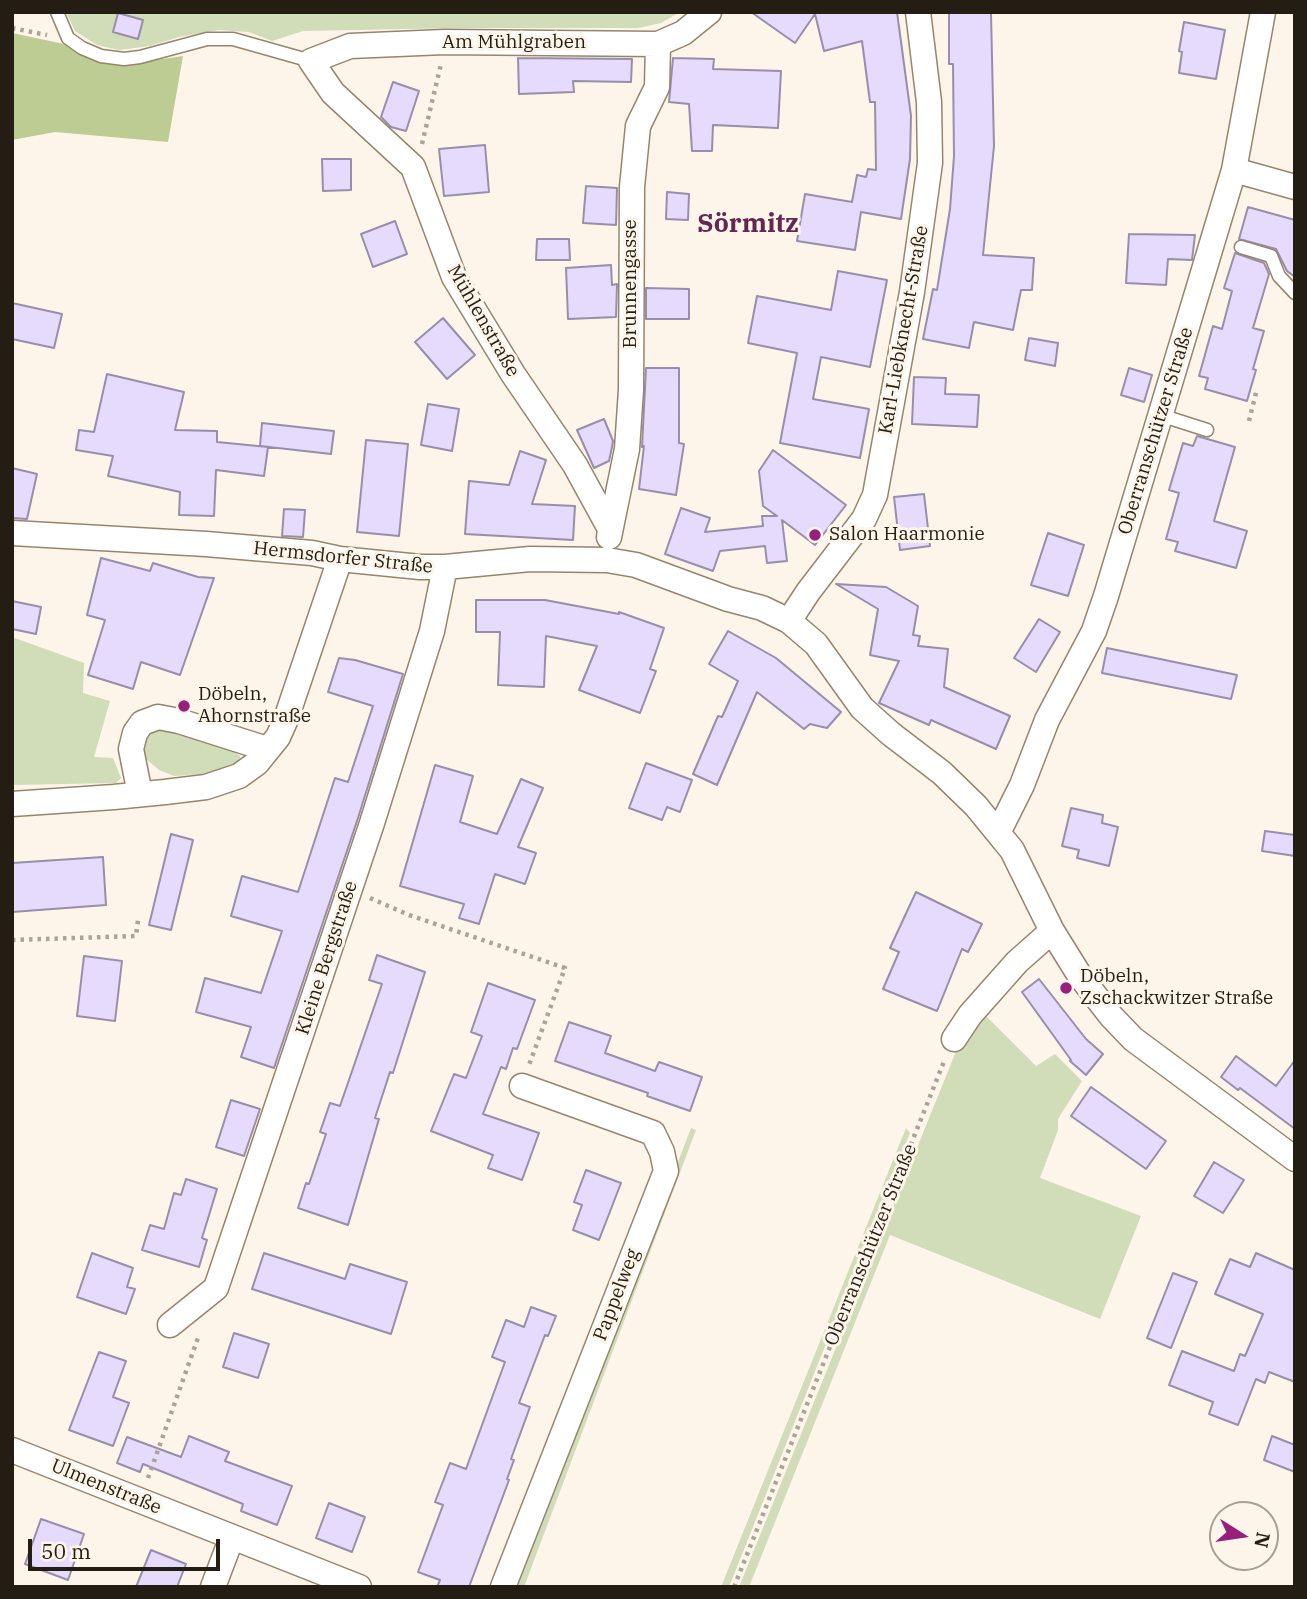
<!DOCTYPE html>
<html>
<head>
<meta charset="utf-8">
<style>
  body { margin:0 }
  #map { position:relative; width:1307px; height:1599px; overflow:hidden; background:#fdf5ea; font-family:"IBM Plex Serif",serif }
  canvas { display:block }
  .frame { position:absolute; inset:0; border:14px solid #241d13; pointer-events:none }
  .north { position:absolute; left:1209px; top:1501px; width:70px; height:70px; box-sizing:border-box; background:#fdf5ea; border:2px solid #a69f94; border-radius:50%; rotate:102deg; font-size:19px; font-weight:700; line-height:28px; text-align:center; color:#241d13 }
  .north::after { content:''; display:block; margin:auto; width:24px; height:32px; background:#97207c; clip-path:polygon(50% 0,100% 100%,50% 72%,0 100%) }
  .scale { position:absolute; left:28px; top:1539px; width:192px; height:32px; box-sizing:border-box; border:4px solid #241d13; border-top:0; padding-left:9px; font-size:21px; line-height:24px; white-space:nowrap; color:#241d13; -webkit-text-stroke:5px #fdf5ea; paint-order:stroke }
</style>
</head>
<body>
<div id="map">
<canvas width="1307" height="1599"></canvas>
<div class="frame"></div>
<div class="north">N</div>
<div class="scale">50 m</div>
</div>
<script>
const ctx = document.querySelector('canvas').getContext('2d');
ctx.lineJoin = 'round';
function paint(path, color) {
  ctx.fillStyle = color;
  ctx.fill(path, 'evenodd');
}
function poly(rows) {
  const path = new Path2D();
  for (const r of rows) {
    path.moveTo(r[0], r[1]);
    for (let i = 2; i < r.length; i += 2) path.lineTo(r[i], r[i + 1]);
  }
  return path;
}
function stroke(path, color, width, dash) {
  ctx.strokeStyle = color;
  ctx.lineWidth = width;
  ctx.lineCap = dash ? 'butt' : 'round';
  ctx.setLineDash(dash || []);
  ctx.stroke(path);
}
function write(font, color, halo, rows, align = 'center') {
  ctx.font = font + ' "IBM Plex Serif",serif';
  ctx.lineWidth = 6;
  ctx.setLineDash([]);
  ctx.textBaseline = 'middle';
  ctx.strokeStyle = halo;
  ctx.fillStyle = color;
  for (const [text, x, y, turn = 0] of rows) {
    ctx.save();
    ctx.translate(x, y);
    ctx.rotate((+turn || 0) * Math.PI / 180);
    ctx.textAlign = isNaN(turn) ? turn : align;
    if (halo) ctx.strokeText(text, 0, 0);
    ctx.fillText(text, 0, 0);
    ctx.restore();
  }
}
const green = poly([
  [66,12,680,12,661,23,638,28,458,28,303,31,272,41,249,32,219,30,179,37,150,46,119,50,97,45,75,31],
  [12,637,84,663,83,693,110,701,94,757,113,758,121,778,116,783,12,785],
  [161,729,232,751,240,756,241,762,223,771,201,774,174,776,159,770,146,759,144,748,147,738,153,731],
  [982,1012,1036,1066,1055,1054,1082,1081,1058,1119,1058,1130,1040,1178,1141,1216,1100,1319,890,1235,749,1587,739,1587,957,1049],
  [691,1128,696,1130,524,1587,515,1587],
  [906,1128,910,1133,729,1587,721,1587]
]);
const forest = poly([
  [12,33,64,44,96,59,135,63,183,56,168,142,55,132,12,140]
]);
const building = poly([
  [751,12,897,12,911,116,910,159,901,219,861,212,855,250,797,241,805,194,852,202,857,175,866,177,868,169,876,170,875,102,870,102,862,41,824,51,815,14,795,43,751,12],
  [118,13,143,20,138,39,113,32,118,13],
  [949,13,991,13,994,146,983,255,1034,258,1032,290,1021,290,1013,330,974,322,969,348,923,339,933,289,937,290,950,209,954,156,953,64,949,64,949,13],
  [1184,22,1225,30,1216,79,1179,73,1182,52,1179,51,1184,22],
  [518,58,632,59,631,82,573,81,574,92,519,94,518,58],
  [673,58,714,59,713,69,781,71,778,128,713,125,712,151,692,151,689,104,669,102,673,58],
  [393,82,419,91,406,131,391,127,381,117,393,82],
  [485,145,489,192,444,196,439,149,485,145],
  [322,159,351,159,351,190,323,191,322,159],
  [586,186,617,188,616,225,583,223,586,186],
  [667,192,689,194,688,220,666,219,667,192],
  [1248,207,1295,220,1295,277,1287,271,1276,249,1239,239,1248,207],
  [395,221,407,254,373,267,361,234,395,221],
  [1129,234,1195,235,1192,260,1168,259,1166,285,1126,283,1129,234],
  [537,239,569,239,570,260,536,260,537,239],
  [1235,253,1264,263,1269,274,1253,328,1264,331,1253,369,1256,370,1247,401,1205,389,1208,378,1199,376,1213,326,1222,329,1232,291,1224,288,1235,253],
  [611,265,612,285,617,284,616,317,568,319,566,268,611,265],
  [838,271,887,280,870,367,821,357,813,399,869,409,860,458,780,443,797,353,748,343,757,296,831,310,838,271],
  [646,288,689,289,689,319,646,319,646,288],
  [12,303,62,314,54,348,12,339,12,303],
  [443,318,475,355,447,379,415,342,443,318],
  [1029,338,1058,343,1055,366,1025,360,1029,338],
  [646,368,679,368,679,443,684,444,676,495,639,489,644,446,642,447,646,368],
  [1129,368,1152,375,1144,402,1121,395,1129,368],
  [107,374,184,392,175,430,217,431,217,442,268,447,264,476,216,470,214,516,179,515,180,492,108,476,113,456,76,450,79,430,94,432,107,374],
  [914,377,946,378,945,394,979,395,977,427,912,424,914,377],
  [428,404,459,409,452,451,421,445,428,404],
  [604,419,613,441,612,447,609,461,594,468,577,430,604,419],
  [262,423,334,431,331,454,260,446,262,423],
  [1197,436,1235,447,1214,521,1247,531,1236,568,1175,551,1178,542,1166,539,1179,493,1169,490,1183,443,1193,446,1197,436],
  [366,440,408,444,399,536,357,532,366,440],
  [773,450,846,505,815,545,782,520,787,561,767,563,765,546,720,551,713,571,665,554,681,508,710,518,705,532,763,526,762,516,777,516,763,506,759,471,773,450],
  [520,451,546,460,532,504,575,506,573,540,465,534,469,481,509,485,520,451],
  [12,468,37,474,27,519,12,518,12,468],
  [924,494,930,546,900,550,894,497,924,494],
  [284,509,305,510,303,537,282,536,284,509],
  [1048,533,1084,545,1068,596,1031,585,1048,533],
  [101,558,150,571,153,563,198,577,214,578,180,675,141,662,133,689,88,675,105,620,87,615,101,558],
  [836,584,886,587,918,606,913,635,920,636,918,646,948,649,944,687,1010,716,996,749,931,720,929,725,879,703,899,661,870,655,878,609,836,584],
  [476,600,545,600,619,614,619,612,664,628,650,669,656,671,640,713,579,690,597,646,546,636,544,687,498,685,500,632,476,632,476,600],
  [12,601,41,607,36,634,12,629,12,601],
  [1039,619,1060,632,1036,672,1014,658,1039,619],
  [728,631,776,658,841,712,827,728,810,724,804,729,757,692,717,785,693,774,718,716,722,717,738,681,709,664,728,631],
  [1107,648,1237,675,1231,699,1102,673,1107,648],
  [339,658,355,660,403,674,358,818,274,1068,241,1057,251,1027,196,1012,205,978,261,993,282,931,231,916,242,876,298,892,335,778,348,782,373,706,328,692,339,658],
  [646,763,692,780,680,812,667,807,662,820,629,808,646,763],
  [435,765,473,776,460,822,497,834,521,779,543,788,518,847,536,853,525,884,495,874,479,924,459,918,464,904,400,886,435,765],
  [1071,808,1103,815,1102,823,1118,827,1109,866,1077,858,1079,850,1062,846,1071,808],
  [1265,831,1295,835,1295,856,1262,851,1265,831],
  [171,834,193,840,171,930,149,925,171,834],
  [103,857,106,905,12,912,12,863,103,857],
  [916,892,982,924,968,952,962,949,937,1011,883,989,899,952,890,948,916,892],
  [377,955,425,972,393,1073,390,1072,375,1118,379,1119,348,1225,298,1208,306,1183,309,1184,326,1134,320,1132,330,1103,340,1106,382,984,369,980,377,955],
  [84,956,122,961,115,1021,77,1016,84,956],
  [1039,979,1086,1039,1103,1054,1086,1075,1070,1061,1071,1060,1022,992,1039,979],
  [488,983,535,1000,517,1049,513,1048,506,1069,501,1067,483,1114,539,1133,522,1180,488,1168,493,1155,431,1131,454,1074,466,1078,482,1036,471,1032,488,983],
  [569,1022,611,1036,605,1053,655,1071,659,1062,702,1077,690,1111,647,1096,648,1093,555,1061,569,1022],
  [1236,1056,1276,1086,1295,1060,1295,1129,1240,1088,1238,1090,1221,1077,1236,1056],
  [1091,1087,1166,1141,1146,1169,1071,1116,1091,1087],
  [231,1100,260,1109,244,1156,216,1147,231,1100],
  [1214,1162,1244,1180,1223,1213,1194,1196,1214,1162],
  [586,1170,621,1183,599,1240,573,1230,582,1205,574,1202,586,1170],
  [186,1179,217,1189,202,1238,207,1240,199,1267,142,1250,150,1225,164,1229,174,1193,181,1195,186,1179],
  [92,1253,133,1268,127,1287,135,1289,126,1314,77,1297,92,1253],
  [264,1253,345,1279,350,1264,407,1282,391,1334,252,1289,264,1253],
  [1256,1253,1295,1270,1295,1382,1269,1372,1265,1383,1256,1379,1238,1425,1209,1414,1213,1402,1169,1385,1182,1351,1234,1371,1240,1354,1245,1356,1263,1314,1215,1294,1230,1259,1250,1267,1256,1253],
  [1173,1273,1197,1282,1171,1348,1147,1338,1173,1273],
  [531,1307,556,1316,548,1336,545,1335,519,1403,530,1407,511,1459,514,1460,507,1479,509,1480,469,1587,437,1587,440,1580,418,1572,443,1505,435,1502,450,1463,466,1469,505,1362,492,1357,506,1320,524,1327,531,1307],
  [234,1333,269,1344,258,1378,223,1367,234,1333],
  [99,1352,126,1361,113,1397,129,1403,113,1446,69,1430,99,1352],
  [189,1436,229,1452,225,1461,292,1486,277,1525,241,1511,243,1504,143,1464,140,1472,117,1463,127,1437,181,1457,189,1436],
  [1272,1436,1295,1445,1295,1472,1264,1460,1272,1436],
  [329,1503,365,1517,352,1552,316,1538,329,1503],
  [41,1519,84,1534,68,1580,25,1564,41,1519],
  [151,1550,186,1564,177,1587,136,1587,151,1550]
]);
const path = poly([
  [12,28,47,35],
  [422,144,441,64],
  [1249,421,1257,389],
  [370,898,409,915,565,968,529,1065],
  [12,940,136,936,138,920],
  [148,1478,199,1335],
  [734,1587,945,1059]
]);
const lane = poly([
  [57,12,68,38,82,48,101,56,124,59,140,57,207,39,233,39,311,61],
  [1241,247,1271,256,1279,276,1295,293],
  [1160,415,1207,430]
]);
const street = poly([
  [1234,170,1295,187],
  [609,527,575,465,513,374,454,277,413,167,333,93,311,61,350,46,444,42,658,44,683,33,709,12],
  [12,533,206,544,312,553,340,559,420,567,445,567,530,559,607,560,636,565,728,599,762,608,789,621,816,644,862,708,891,734,942,773,976,806,998,833,1012,850,1052,931,1080,976,1111,1016,1133,1039,1295,1159],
  [609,537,627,449,631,390,632,187,638,126,657,87,658,44],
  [789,621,808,592,864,519,875,495,912,292,930,163,929,102,918,12],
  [140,794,131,749,135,733,142,723,158,717,179,721,267,749],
  [12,804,114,797,165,792,206,787,239,776,257,763,278,737,286,719,340,559],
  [998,833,1022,785,1047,720,1094,631,1106,596,1234,170,1263,12],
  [954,1039,970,1015,1017,962,1052,931],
  [170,1325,216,1288,372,823,432,631,445,567],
  [12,1450,359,1587],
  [213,1587,232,1537],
  [503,1587,666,1171,662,1152,653,1133,522,1086]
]);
const markers = [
  [815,535,7,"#97207c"],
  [184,706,7,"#97207c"],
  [1066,988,7,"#97207c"]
];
const streetNames = [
  ["Am Mühlgraben",514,43],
  ["Brunnengasse",631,284,-90],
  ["Mühlenstraße",483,321,60],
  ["Karl-Liebknecht-Straße",904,330,-80],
  ["Oberranschützer Straße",1156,431,-73],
  ["Hermsdorfer Straße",343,558,6],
  ["Kleine Bergstraße",327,958,-72],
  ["Oberranschützer Straße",871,1245,-68],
  ["Pappelweg",617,1295,-69],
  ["Ulmenstraße",106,1487,22]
];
const poiNames = [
  ["Salon Haarmonie",829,535],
  ["Döbeln,",198,695],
  ["Ahornstraße",198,717],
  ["Döbeln,",1080,977],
  ["Zschackwitzer Straße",1080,999]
];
const districtNames = [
  ["Sörmitz",748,224]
];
paint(green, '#d1dcb8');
paint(forest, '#bccc93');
paint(building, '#e7dbfd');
stroke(building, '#988eaa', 2);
stroke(lane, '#97856b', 15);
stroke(street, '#97856b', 27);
stroke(path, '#aba399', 4.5, [3.5, 5]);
stroke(lane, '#fff', 12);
stroke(street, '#fff', 24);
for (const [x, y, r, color] of markers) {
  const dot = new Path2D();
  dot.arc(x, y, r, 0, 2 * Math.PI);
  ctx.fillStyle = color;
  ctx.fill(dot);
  stroke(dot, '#fdf5ea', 2.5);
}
write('19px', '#241d13', '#fdf5ea', streetNames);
write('19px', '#241d13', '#fdf5ea', poiNames, 'left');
write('bold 26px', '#622852', '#fdf5ea', districtNames);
</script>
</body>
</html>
